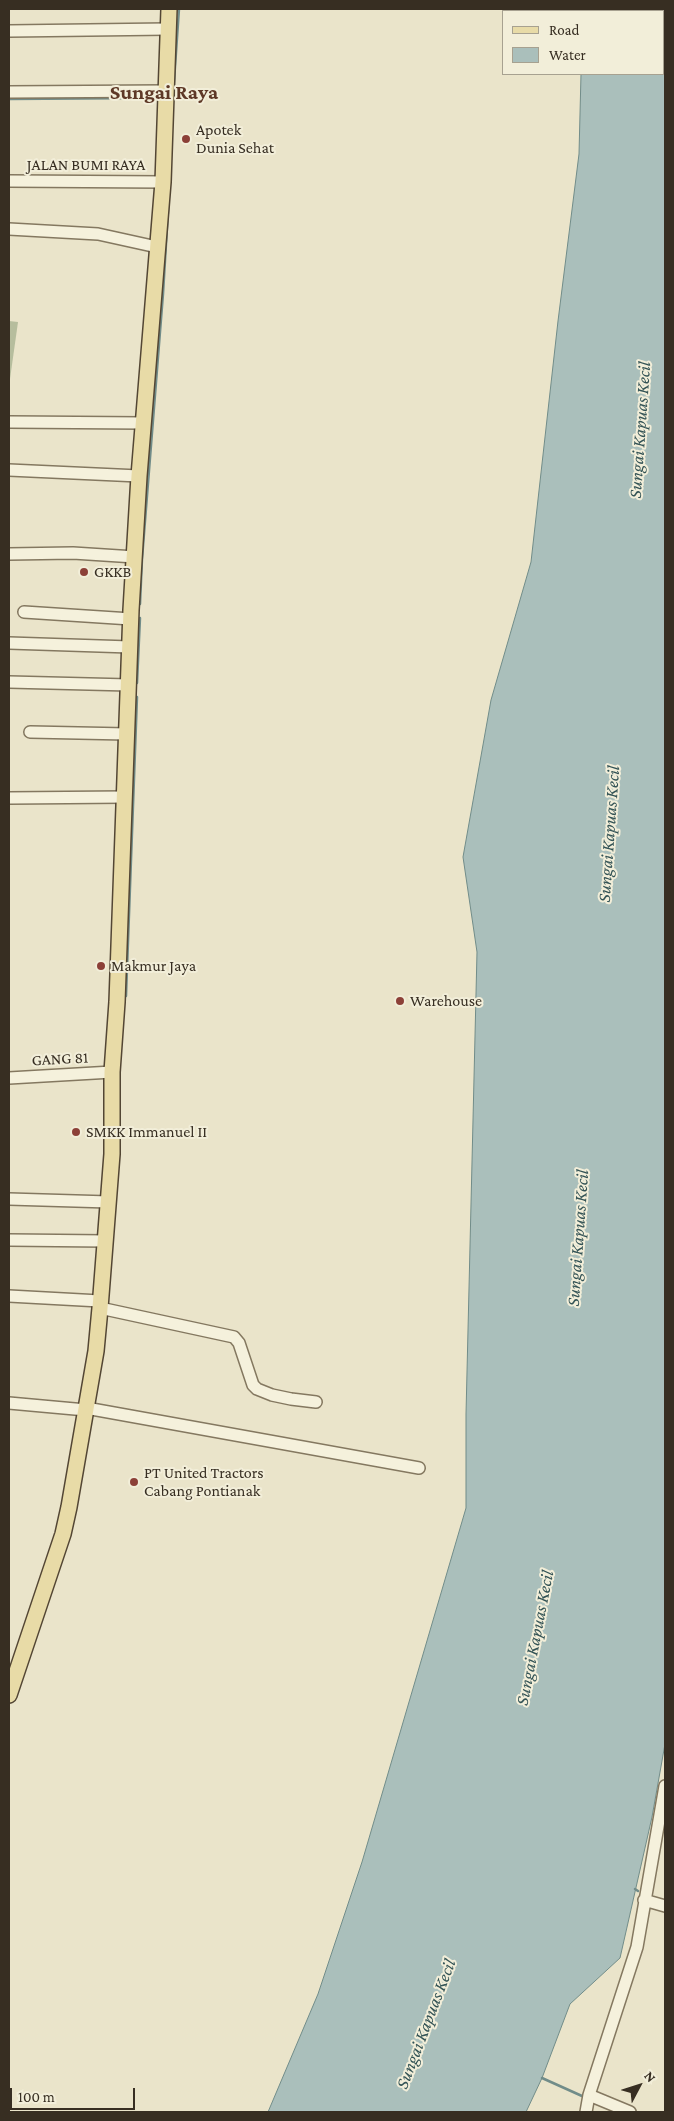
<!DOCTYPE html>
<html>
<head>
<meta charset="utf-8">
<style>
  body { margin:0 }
  #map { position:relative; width:674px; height:2121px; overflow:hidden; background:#eae4ca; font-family:"Crimson Pro",serif }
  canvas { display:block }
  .frame { position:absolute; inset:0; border:10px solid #372e22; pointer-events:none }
  .legend { position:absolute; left:502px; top:10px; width:162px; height:65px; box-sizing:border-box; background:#f2eed9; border:1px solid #a7a190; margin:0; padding:6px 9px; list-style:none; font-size:15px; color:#372e22 }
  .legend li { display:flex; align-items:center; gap:10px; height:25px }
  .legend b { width:25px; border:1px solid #a7a190 }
  .north { position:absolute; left:614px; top:2061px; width:50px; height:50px; -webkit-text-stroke:4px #f2eed9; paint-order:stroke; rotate:50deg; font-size:14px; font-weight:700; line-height:20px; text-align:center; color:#372e22 }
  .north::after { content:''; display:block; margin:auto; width:18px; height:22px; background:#372e22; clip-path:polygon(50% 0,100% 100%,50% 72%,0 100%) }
  .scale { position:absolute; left:10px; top:2088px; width:125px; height:22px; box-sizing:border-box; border:2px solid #372e22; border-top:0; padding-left:6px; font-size:15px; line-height:18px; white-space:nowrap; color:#372e22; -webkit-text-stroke:4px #f2eed9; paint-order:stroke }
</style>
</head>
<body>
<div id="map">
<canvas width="674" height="2121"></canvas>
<div class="frame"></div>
<ul class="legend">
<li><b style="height:6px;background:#e8dba7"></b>Road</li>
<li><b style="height:14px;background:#aabfbb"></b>Water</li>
</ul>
<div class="north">N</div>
<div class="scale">100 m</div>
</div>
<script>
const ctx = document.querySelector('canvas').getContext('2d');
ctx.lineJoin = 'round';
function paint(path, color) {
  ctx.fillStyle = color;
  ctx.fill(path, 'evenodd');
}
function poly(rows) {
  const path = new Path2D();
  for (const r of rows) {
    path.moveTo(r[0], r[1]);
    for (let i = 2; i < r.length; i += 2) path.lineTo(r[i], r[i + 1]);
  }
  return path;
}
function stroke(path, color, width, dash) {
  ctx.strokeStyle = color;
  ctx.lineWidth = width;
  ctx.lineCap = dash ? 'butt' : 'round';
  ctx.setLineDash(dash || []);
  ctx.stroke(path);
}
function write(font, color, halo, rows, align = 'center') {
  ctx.font = font + ' "Crimson Pro",serif';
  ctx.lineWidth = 4;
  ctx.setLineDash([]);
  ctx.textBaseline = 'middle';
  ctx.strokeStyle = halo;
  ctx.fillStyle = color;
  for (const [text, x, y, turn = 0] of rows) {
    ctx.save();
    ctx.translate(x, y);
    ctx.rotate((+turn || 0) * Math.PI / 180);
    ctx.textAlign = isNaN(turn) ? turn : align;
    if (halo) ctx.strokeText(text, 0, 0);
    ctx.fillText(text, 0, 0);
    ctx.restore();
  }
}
const cemetery = poly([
  [9,321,18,322,9,386]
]);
const water = poly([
  [582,9,665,9,665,1744,652,1817,620,1958,570,2004,542,2078,526,2112,268,2112,318,1994,362,1862,466,1508,466,1414,477,952,463,857,491,700,531,562,558,321,579,154,581,74,663,74,663,11,582,11,582,9]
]);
const stream = poly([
  [173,96,179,9],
  [9,99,154,98],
  [140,604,142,559,163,294,169,194],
  [137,683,140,618],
  [126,996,137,697],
  [635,1889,638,1891],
  [542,2078,582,2096]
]);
const minor = poly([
  [9,31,168,29],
  [9,92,167,91],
  [9,181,163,182],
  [9,229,98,234,157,247],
  [9,422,143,423],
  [9,470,139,476],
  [9,554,73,553,135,557],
  [24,612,131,619],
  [9,643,130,647],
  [9,682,129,685],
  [30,732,127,734],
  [9,798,125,797],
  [9,1078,112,1072],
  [9,1199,109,1202],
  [9,1240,106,1241],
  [9,1296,100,1301],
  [100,1308,234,1337,239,1343,253,1385,257,1389,272,1395,291,1399,316,1402],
  [9,1403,86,1410],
  [86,1408,419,1468],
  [644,1900,665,1906],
  [586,2112,589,2095],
  [630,2112,589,2095,637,1947,665,1786]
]);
const major = poly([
  [9,1695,63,1534,69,1507,96,1351,100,1308,112,1154,112,1072,117,1002,131,610,139,476,163,182,169,9]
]);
const markers = [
  [186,139,5,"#8c4037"],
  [84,572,5,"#8c4037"],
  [101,966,5,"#8c4037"],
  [400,1001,5,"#8c4037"],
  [76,1132,5,"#8c4037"],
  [134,1482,5,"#8c4037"]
];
const poiNames = [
  ["Apotek",196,130],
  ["Dunia Sehat",196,148],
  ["GKKB",94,572],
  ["Makmur Jaya",111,966],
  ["Warehouse",410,1001],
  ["SMKK Immanuel II",86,1132],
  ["PT United Tractors",144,1473],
  ["Cabang Pontianak",144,1491]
];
const streetNames = [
  ["JALAN BUMI RAYA",86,165],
  ["GANG 81",60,1059,-3]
];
const waterNames = [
  ["Sungai Kapuas Kecil",640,430,-86],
  ["Sungai Kapuas Kecil",609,834,-86],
  ["Sungai Kapuas Kecil",578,1238,-86],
  ["Sungai Kapuas Kecil",535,1638,-79],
  ["Sungai Kapuas Kecil",426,2024,-69]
];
const districtNames = [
  ["Sungai Raya",164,93]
];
paint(cemetery, '#b6bd9d');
paint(water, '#aabfbb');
stroke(water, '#718c89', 1);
stroke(stream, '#718c89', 2.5);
stroke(minor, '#847860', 14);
stroke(major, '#534634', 18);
stroke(minor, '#f5f1dc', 11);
stroke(major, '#e8dba7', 15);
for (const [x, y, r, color] of markers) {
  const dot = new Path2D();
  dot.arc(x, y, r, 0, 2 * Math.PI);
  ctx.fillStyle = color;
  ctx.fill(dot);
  stroke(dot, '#f2eed9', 2);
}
write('16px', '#372e22', '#f2eed9', poiNames, 'left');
write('16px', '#372e22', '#f2eed9', streetNames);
write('italic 18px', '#335355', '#f2eed9', waterNames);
write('bold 21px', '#5e3826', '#f2eed9', districtNames);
</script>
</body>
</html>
